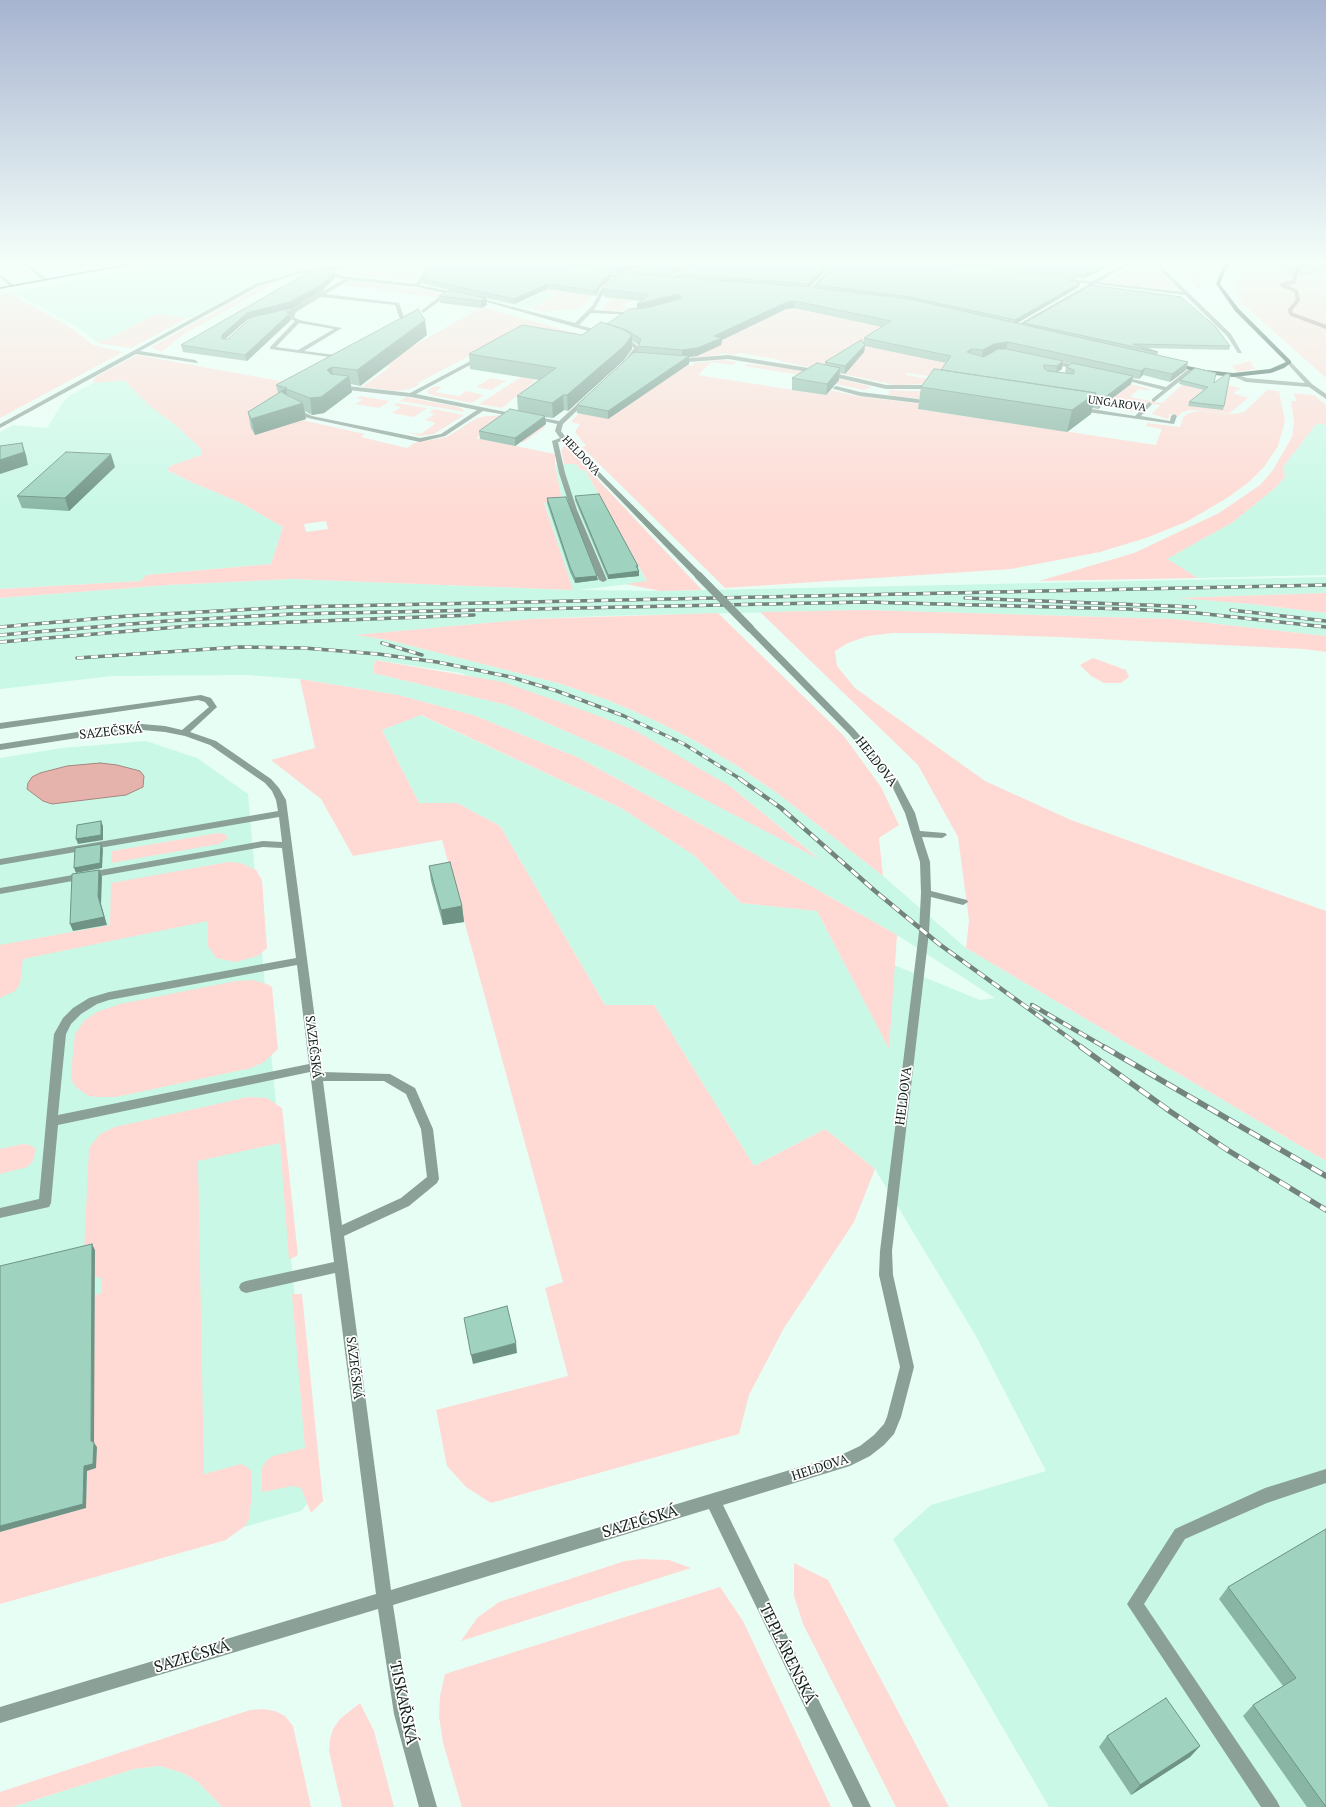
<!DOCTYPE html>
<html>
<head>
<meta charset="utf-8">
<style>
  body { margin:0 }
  canvas { display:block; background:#e7fef5 }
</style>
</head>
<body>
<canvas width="1326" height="1807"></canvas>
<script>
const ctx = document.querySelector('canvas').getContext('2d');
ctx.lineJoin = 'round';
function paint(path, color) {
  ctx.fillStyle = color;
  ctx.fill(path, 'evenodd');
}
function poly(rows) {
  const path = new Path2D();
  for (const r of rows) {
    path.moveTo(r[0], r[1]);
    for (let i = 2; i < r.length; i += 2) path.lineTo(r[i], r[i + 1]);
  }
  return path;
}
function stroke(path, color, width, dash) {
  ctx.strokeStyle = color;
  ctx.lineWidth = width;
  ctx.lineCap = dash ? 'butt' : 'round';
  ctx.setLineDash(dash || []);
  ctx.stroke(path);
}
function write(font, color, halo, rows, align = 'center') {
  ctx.font = font + ' "PT Serif",serif';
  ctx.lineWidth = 3.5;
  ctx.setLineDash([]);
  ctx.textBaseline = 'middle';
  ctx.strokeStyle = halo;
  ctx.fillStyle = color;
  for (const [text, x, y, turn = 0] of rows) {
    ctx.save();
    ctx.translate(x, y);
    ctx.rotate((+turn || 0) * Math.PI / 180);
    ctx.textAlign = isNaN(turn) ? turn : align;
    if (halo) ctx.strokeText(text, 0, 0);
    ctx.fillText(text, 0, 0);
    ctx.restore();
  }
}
const built = poly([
  [274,262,298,264,279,276,251,285,191,318,156,314,107,340,96,341,72,324,13,292,161,265],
  [444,262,531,262,510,284,558,295,528,309,454,292,463,289],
  [124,380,150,406,178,427,201,449,201,455,170,466,168,471,191,482,241,503,283,527,271,564,146,575,141,581,0,589,0,432,13,425,47,428,63,402,69,396,93,383],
  [1317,423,1326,425,1326,575,1198,578,1166,559,1233,522,1275,488,1285,477,1283,467],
  [576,463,585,470,647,582,578,590,660,591,1326,577,1326,593,1181,598,1252,604,1326,613,1326,636,1173,619,865,610,602,616,531,619,357,635,388,640,558,683,608,700,656,721,692,739,734,764,777,793,883,876,966,948,1326,1161,1326,1807,1049,1807,893,1539,931,1505,1046,1471,976,1336,875,1169,825,1129,754,1166,654,1005,605,1005,500,826,457,803,419,803,382,730,420,715,621,808,695,856,741,903,817,911,889,1048,894,965,980,1000,995,998,897,935,735,843,577,757,473,715,398,695,300,679,247,675,112,676,0,689,0,598,168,585,292,579,572,590,544,502,562,500,555,465],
  [375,660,461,673,731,787,817,857,619,755,507,705,373,673],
  [146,741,197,758,248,794,268,1021,314,1496,301,1511,0,1595,0,758,62,748],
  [160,1766,183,1773,198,1782,222,1807,12,1807,134,1769]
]);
const green = poly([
  [0,262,16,262,30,274,11,277,0,268],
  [49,262,112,262,62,271],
  [390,262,431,262,422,269,414,279,408,281,350,275,341,270],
  [1139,262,1150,263,1179,291,1105,282],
  [1171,262,1215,262,1211,268,1205,269,1199,279,1203,291,1200,291],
  [1246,262,1326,262,1326,378,1243,304,1236,292,1235,282],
  [589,277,611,281,591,296,581,308,543,312,530,308,557,295,510,284],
  [282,279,186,333,161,352,151,347,266,284],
  [356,281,421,289,441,294,437,298,342,285],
  [8,293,67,325,93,345,123,352,0,418,0,295],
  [607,294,610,297,633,301,622,305,632,312,604,310,606,302,612,301,606,297],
  [784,304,847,319,996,347,960,366,1033,382,1080,372,1147,388,1150,390,1150,391,1139,389,1130,397,1162,403,1183,384,1203,390,1214,382,1241,388,1233,393,1248,398,1230,413,1191,410,1182,412,1179,416,1170,414,1168,419,1152,414,1160,405,1141,403,1132,411,1126,412,1128,406,907,373,906,375,956,383,896,385,780,361,781,360,739,353,735,355,720,353,719,355,689,358,656,339],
  [482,307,579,334,566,345,499,340,418,383,419,385,410,389,396,391,362,387,390,367,380,365],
  [156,314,188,318,131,348,101,344,96,341,107,340],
  [137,355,286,382,291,424,302,420,365,434,361,437,407,448,414,443,447,437,477,418,486,416,503,415,544,425,545,427,524,442,521,442,538,429,499,421,476,438,555,454,555,465,562,501,544,503,573,590,292,579,168,585,0,598,0,589,141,581,146,575,271,564,283,527,241,503,191,482,167,470,170,466,201,455,201,449,178,427,150,406,124,380,93,383,94,378],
  [326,521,328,529,306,532,304,524],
  [724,360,736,362,733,365,712,362,698,375,826,395,830,390,856,396,922,404,918,409,1156,445,1162,429,1146,426,1147,423,1180,427,1183,417,1189,413,1200,411,1233,414,1244,412,1267,390,1279,391,1285,421,1278,446,1264,467,1249,482,1227,498,1186,522,1146,538,1100,552,1011,569,725,588,582,447,586,446,575,432,580,424,571,422,579,413,678,366,694,365,693,363],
  [1250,361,1255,369,1237,372,1232,366],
  [747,364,785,368,816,374,813,377,744,366],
  [826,376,869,386,871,388,864,390,836,384],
  [521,377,536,380,502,408,479,404],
  [491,378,506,381,491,390,476,387],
  [438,386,442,387,435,392,459,396,466,391,484,395,472,403,431,395,427,392,431,388],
  [890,390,905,391,934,391,925,399,893,396,888,394],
  [1293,393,1314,395,1326,405,1326,425,1317,423,1283,467,1285,477,1275,488,1233,522,1167,559,1198,578,1039,581,1134,553,1219,513,1260,485,1273,470,1292,437,1294,422,1291,401,1297,401],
  [360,396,390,401,379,408,355,404,363,400,357,398],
  [406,397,453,406,461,408,465,412,400,401],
  [397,403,427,408,414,417,392,413,401,407,393,405],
  [434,409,464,415,434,434,420,436,407,432,421,434,436,423,425,420,435,414,429,413],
  [565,445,702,590,660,591,626,584,647,581,585,470,580,470,576,464,564,464,561,450],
  [1326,593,1326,613,1252,604,1177,598],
  [865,610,1173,619,1326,636,1326,652,1304,649,1057,637,934,633,892,633,868,636,848,643,835,651,837,666,855,688,985,781,1071,820,1326,911,1326,1161,966,948,969,920,958,837,918,765,760,612],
  [718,613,844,736,881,787,899,825,879,838,883,876,777,793,734,764,692,739,656,721,608,700,558,683,388,640,355,635,531,619],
  [1093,658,1126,670,1129,677,1121,683,1104,683,1091,676,1080,665],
  [375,660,503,682,596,715,636,731,731,787,819,859,619,755,507,705,373,673],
  [300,679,398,695,473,715,577,757,735,843,897,935,889,1049,817,911,741,903,695,856,621,808,421,715,382,730,419,803,457,803,500,826,605,1005,654,1005,754,1166,825,1129,875,1169,854,1222,784,1328,749,1395,739,1434,491,1503,466,1487,447,1466,436,1410,568,1376,545,1288,563,1282,442,840,353,856,321,799,271,760,315,748],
  [218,833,225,834,228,838,219,844,111,863,112,851],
  [228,862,241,863,252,868,256,870,262,880,267,948,258,956,235,962,216,958,208,946,208,921,23,959,20,984,15,991,0,998,0,945,110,925,111,883],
  [253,980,267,984,272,987,278,1049,264,1062,251,1068,116,1097,96,1097,88,1096,76,1087,72,1081,71,1073,75,1034,84,1021,97,1012,120,1004,236,981],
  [248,1097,267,1098,282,1108,298,1255,289,1260,280,1143,198,1161,204,1474,241,1464,247,1467,251,1471,252,1494,249,1519,246,1525,226,1540,0,1604,0,1532,86,1508,87,1471,94,1446,94,1295,102,1293,101,1277,94,1278,84,1252,89,1148,100,1134,115,1127],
  [23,1144,30,1145,36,1149,33,1161,27,1167,0,1174,0,1149],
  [292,1294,302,1294,323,1501,311,1513,301,1488,292,1486,262,1492,262,1468,267,1460,273,1456,305,1448],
  [641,1559,669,1560,691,1568,461,1641,477,1618,499,1602,625,1561],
  [794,1563,828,1580,949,1807,896,1807,803,1624,794,1596],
  [720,1587,743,1621,831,1807,462,1807,443,1743,439,1716,440,1696,445,1674],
  [360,1703,374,1731,394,1807,342,1807,329,1751,330,1739,333,1729,340,1719],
  [263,1709,275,1711,285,1716,293,1726,311,1807,222,1807,198,1782,183,1773,160,1766,134,1769,12,1807,0,1807,0,1792,250,1710]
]);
const water = poly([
  [1272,262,1326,262,1326,270,1304,274,1288,274,1272,262],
  [100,763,117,765,140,771,144,776,143,787,126,795,52,804,43,801,27,789,28,783,32,777,40,773,67,766,100,763]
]);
const stream = poly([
  [1302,262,1295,275,1295,281,1282,285,1296,291,1298,300,1290,310,1291,314,1326,327]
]);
const minor = poly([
  [21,262,26,262,47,279,43,280,21,262],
  [316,262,321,262,326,268,366,262,378,262,330,270,341,276,416,284,426,269,435,262,440,262,430,271,420,285,449,291,461,295,459,296,449,294,423,313,421,311,444,293,417,287,350,280,325,294,399,303,406,323,398,328,393,327,401,322,395,305,321,297,296,312,294,317,299,320,342,328,304,351,343,356,345,357,345,359,270,349,270,347,295,321,289,318,290,314,286,314,286,312,344,279,338,278,324,271,298,274,259,286,140,351,195,360,198,362,197,363,136,354,0,428,0,424,255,284,297,272,322,268,316,262],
  [299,323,334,329,298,350,276,347,299,323],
  [657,262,663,262,621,278,605,291,594,310,636,313,638,315,591,313,579,325,604,332,602,335,473,298,475,297,575,323,593,305,601,289,617,276,657,262],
  [702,262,707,262,676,279,674,282,670,281,672,277,702,262],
  [836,262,841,262,812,293,808,293,808,291,836,262],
  [1127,262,1132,262,1099,282,1182,292,1152,262,1157,262,1231,334,1242,353,1238,353,1227,336,1185,295,1095,284,1017,329,1012,328,1089,284,1062,280,1060,278,1093,281,1127,262],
  [0,274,14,285,14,287,10,287,0,277,0,274],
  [617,337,631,341,640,348,637,354,629,363,624,362,634,348,627,343,617,339,617,337],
  [728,355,821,370,886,385,933,385,936,387,933,389,886,389,821,374,728,359,676,363,673,361,676,359,728,355],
  [480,356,485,357,416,394,516,414,518,415,518,417,483,411,445,436,420,442,308,418,290,409,293,407,312,416,420,438,441,434,477,410,411,397,339,389,336,387,339,385,410,393,480,356],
  [1050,360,1081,366,1084,368,1081,370,1048,363,1047,362,1050,360],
  [1289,360,1312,384,1326,394,1326,399,1309,387,1246,382,1230,375,1233,373,1247,378,1305,383,1287,363,1286,362,1289,360],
  [1190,368,1195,369,1154,402,1152,401,1152,399,1163,390,1117,378,1120,376,1166,387,1190,368],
  [836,386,860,392,918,399,921,401,918,403,860,396,834,389,833,388,836,386],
  [585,397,590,398,563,424,561,431,571,444,702,574,702,578,696,578,563,441,558,442,565,473,577,510,607,580,603,582,599,580,571,510,559,473,552,441,560,438,555,431,557,424,529,418,532,416,559,421,585,397],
  [1149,402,1152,404,1141,416,1170,421,1171,416,1174,414,1177,416,1174,424,1080,411,1077,409,1080,407,1135,416,1149,402],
  [747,626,753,626,855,730,897,779,915,813,920,831,945,833,947,835,942,838,922,837,930,862,931,891,967,900,968,902,963,905,931,897,929,932,892,1251,893,1275,914,1367,901,1417,894,1434,884,1445,870,1456,850,1466,723,1505,871,1807,853,1807,709,1509,393,1605,410,1714,437,1807,419,1807,394,1714,378,1609,0,1723,0,1707,376,1594,335,1273,246,1293,241,1291,239,1287,241,1283,246,1281,334,1262,310,1072,58,1125,51,1203,49,1207,0,1218,0,1208,39,1199,54,1034,63,1018,73,1008,89,998,109,992,296,958,282,848,263,847,0,894,0,888,263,841,282,842,279,817,0,865,0,859,278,811,276,800,272,791,265,783,210,745,185,736,165,732,142,730,116,732,0,750,0,744,116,726,142,724,165,726,182,730,209,707,205,702,198,700,0,729,0,723,201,695,211,698,217,707,190,732,216,741,271,779,279,788,286,800,322,1072,390,1074,415,1088,433,1129,439,1179,437,1183,409,1206,344,1236,391,1590,843,1454,860,1446,874,1435,884,1424,887,1417,900,1367,879,1275,880,1251,919,932,921,893,920,862,905,813,890,782,849,734,747,630,747,626],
  [297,965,309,1064,58,1115,66,1034,71,1024,81,1014,97,1004,109,1000,297,965],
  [323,1081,384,1081,406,1094,421,1129,427,1177,401,1198,342,1225,323,1081],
  [1326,1469,1326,1483,1267,1503,1185,1539,1144,1604,1277,1801,1280,1807,1261,1807,1127,1604,1175,1529,1265,1488,1326,1469]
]);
const major = poly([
  [137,262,147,262,0,289,0,287,137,262],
  [1228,262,1232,262,1226,269,1220,284,1239,309,1291,361,1291,363,1284,368,1271,373,1233,377,1206,374,1171,365,1174,363,1206,370,1233,373,1270,369,1286,362,1235,311,1216,284,1222,269,1228,262],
  [597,272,630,277,632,278,630,279,599,274,597,272]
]);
const railFar2 = poly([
  [965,598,1195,607],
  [1231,610,1326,621],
  [0,627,127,616,292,607,1326,585],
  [0,635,167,621,292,614,864,602,1128,609,1197,613,1326,627],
  [0,642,190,626,474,615],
  [382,643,422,655],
  [77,658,240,647,304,648,378,654,437,662,511,677,557,691,624,716,684,744,742,780]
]);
const railFar1 = poly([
  [740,779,781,808,875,891,939,944,1083,1048],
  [1032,1005,1106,1048]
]);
const rail = poly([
  [1081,1047,1171,1112,1229,1151,1326,1210],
  [1104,1047,1326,1176]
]);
const minorBridge = poly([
  [699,576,750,628]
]);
const wall = poly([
  [559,262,652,262,622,273,632,273,632,271,655,262,699,262,671,276,679,277,679,274,702,262,834,262,810,287,817,288,817,285,1075,279,1074,282,1079,287,1017,323,1024,325,1024,323,1230,346,1229,350,1144,348,1158,352,1157,355,1188,362,1186,370,1170,382,1143,375,1139,379,1133,378,1131,384,1098,409,1092,408,1091,414,1067,432,918,409,921,387,941,370,946,363,865,346,864,352,845,374,840,373,839,380,826,395,792,390,792,378,825,365,825,362,863,343,864,338,882,327,794,308,786,309,722,340,721,345,697,356,689,357,689,364,608,419,577,413,577,405,638,352,639,345,632,341,632,349,624,360,568,411,564,410,553,418,545,417,546,424,515,446,480,439,479,431,518,411,517,396,539,380,470,369,469,354,582,335,607,324,637,309,637,304,640,301,604,297,603,289,620,273,618,274],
  [1063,362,1071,364,1066,367,1065,373,1058,372,1062,369],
  [936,262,1106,262,1104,269,1083,279],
  [335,278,322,291,291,309,287,310,291,320,247,361,183,352,181,345],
  [251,318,228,339,225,339,248,319],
  [612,278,600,288,596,296,547,289,514,304,423,284,422,279],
  [439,296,486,298,487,305,481,308,440,303],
  [427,335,360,386,351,384,352,392,324,413,312,415,305,411,306,419,255,435,251,428,248,412,278,393,276,385],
  [1180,380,1214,383,1224,406,1223,410,1188,406,1189,402,1204,390,1179,384],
  [115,467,69,511,22,508,17,496],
  [575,496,638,566,639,576,608,579,575,500],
  [547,498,598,580,575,583,570,572,547,503],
  [429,866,462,906,464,922,443,925,431,881],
  [1326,1529,1326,1807,1307,1807,1243,1716,1253,1705,1283,1686,1219,1599,1228,1587],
  [1107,1736,1200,1746,1190,1757,1131,1795,1099,1747]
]);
const shadedWall = poly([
  [426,262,433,262,424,269,424,264],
  [639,262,652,262,618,274,618,269],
  [689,262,699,262,671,276,670,278,670,274,671,271],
  [830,262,834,262,808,289,808,284],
  [1106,262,1104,269,1083,279,1084,275],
  [334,272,335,278,322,291,291,309,287,310,288,315,289,314,291,320,247,361,245,355,286,311,287,310,248,319,223,341,222,339,222,335,247,313],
  [612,273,612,278,600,288,596,296,596,291,600,283],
  [1080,283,1079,287,1014,325,1015,320],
  [547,284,547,289,514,304,514,299],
  [679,294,679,302,637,311,637,304],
  [486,298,487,305,481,308,481,301],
  [795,301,794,308,786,309,722,340,721,345,697,356,689,357,689,364,608,419,608,411,682,357,682,350,714,336,787,302],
  [425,320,427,335,360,386,357,370],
  [632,335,632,349,624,360,568,411,567,395],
  [1008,342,1006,350,993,352,982,357,983,350,994,344],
  [865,345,864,352,845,374,845,366],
  [971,349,970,357,967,352],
  [1063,361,1062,369,1056,373,1057,366],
  [1188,362,1186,370,1170,382,1172,374],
  [332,367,334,383,327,370],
  [840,368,839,380,826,395,827,384],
  [1145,368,1143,375,1139,379,1141,371],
  [349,376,352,392,324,413,312,415,310,398],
  [1133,376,1131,384,1098,409,1100,401],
  [286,389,289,405,282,392],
  [1096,393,1091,414,1067,432,1072,410],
  [563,395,564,410,553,418,552,403],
  [303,403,306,419,255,435,251,419],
  [545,416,546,424,515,446,515,438],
  [22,443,26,455,28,465,0,474,0,460],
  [111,454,115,467,69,511,65,498],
  [639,571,639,576,608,579,608,575],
  [597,576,598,580,575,583,575,578],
  [101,821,103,826,103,840,78,844,76,839],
  [101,844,103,849,102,868,76,873,74,868],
  [99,870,102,877,101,904,107,925,73,931,70,924,98,896],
  [462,906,464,922,443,925,441,910],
  [92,1244,95,1250,94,1443,97,1447,96,1468,87,1471,86,1508,0,1532,0,1526,84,1466,91,1441],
  [516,1343,517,1353,473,1364,471,1355],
  [1200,1746,1190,1757,1131,1795,1140,1785]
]);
const building = poly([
  [436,262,557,262,612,273,600,283,596,291,547,284,514,299,422,279,436,262],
  [581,262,639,262,618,269,581,262],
  [655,262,689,262,671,271,670,274,632,271,655,262],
  [702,262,830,262,808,284,679,274,702,262],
  [839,262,936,262,1075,279,1070,281,1080,283,1015,320,910,297,817,285,839,262],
  [976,262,1106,262,1105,264,1084,275,976,262],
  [323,267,334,272,321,285,290,302,247,313,222,335,222,339,228,339,252,317,287,309,286,311,289,314,245,355,181,345,315,268,323,267],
  [621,273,810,287,910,299,1188,362,1172,374,1145,368,1141,371,1008,342,994,344,983,350,971,349,967,352,984,357,998,349,1007,349,1063,361,1057,366,1044,365,1044,368,1047,371,1074,374,1074,370,1066,367,1072,363,1133,376,1100,401,1094,400,1096,393,941,370,951,356,864,338,891,321,795,301,787,302,714,336,722,338,697,348,682,350,638,346,641,339,626,330,607,324,629,309,646,308,683,298,679,294,637,304,649,295,603,289,606,285,621,273],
  [1091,285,1181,297,1215,326,1230,346,1133,344,1158,352,1024,323,1091,285],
  [449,290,486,298,481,301,439,296,449,290],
  [418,309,425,320,357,370,332,367,327,370,331,374,349,376,321,397,310,398,286,389,282,392,283,393,303,403,251,419,248,412,287,388,276,385,418,309],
  [601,322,621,328,632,335,624,346,567,395,563,395,552,403,517,396,556,368,469,354,522,325,582,335,601,322],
  [861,340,865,345,845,366,825,362,861,340],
  [634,352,689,356,608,411,577,405,634,352],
  [817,363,840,368,827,384,792,378,817,363],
  [1195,368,1216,373,1214,383,1226,374,1230,374,1224,406,1189,402,1208,387,1180,380,1195,368],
  [934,369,936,369,1096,393,1072,410,921,387,934,369],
  [510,409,545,416,515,438,479,431,510,409],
  [22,443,24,452,0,460,0,446,22,443],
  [66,452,111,454,65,498,17,496,66,452],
  [599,494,638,566,636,566,639,571,608,575,575,496,599,494],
  [566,497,597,576,575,578,570,567,547,498,566,497],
  [101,821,101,835,76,839,77,825,101,821],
  [101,844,100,863,74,868,75,848,101,844],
  [450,862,462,906,441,910,429,866,450,862],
  [99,870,98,896,104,917,70,924,72,874,99,870],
  [92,1244,91,1441,94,1442,93,1464,84,1466,83,1504,0,1526,0,1266,92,1244],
  [507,1306,516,1343,471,1355,464,1318,507,1306],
  [1326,1529,1326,1807,1253,1705,1296,1678,1228,1587,1326,1529],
  [1166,1698,1200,1746,1140,1785,1107,1736,1166,1698]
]);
const farStreetnames = [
  ["UNGAROVA",1117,404,8],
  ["HELDOVA",581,456,47]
];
const streetNames = [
  ["SAZEČSKÁ",111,732,-6],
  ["HELDOVA",876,762,52],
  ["SAZEČSKÁ",313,1047,83],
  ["HELDOVA",904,1096,-83],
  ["SAZEČSKÁ",354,1368,83],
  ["HELDOVA",820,1468,-18]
];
const nearStreetnames = [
  ["SAZEČSKÁ",640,1522,-17],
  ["TEPLÁRENSKÁ",787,1654,64],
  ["SAZEČSKÁ",192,1657,-17],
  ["TISKAŘSKÁ",403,1703,78]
];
paint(built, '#c9f8e6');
paint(green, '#ffdad4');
paint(water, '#e6b3ac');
stroke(water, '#a68780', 1);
stroke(stream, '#a68780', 4);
paint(minor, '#8ba198');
paint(major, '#31594c');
stroke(railFar2, '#72847d', 3.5);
stroke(railFar1, '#72847d', 4.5);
stroke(rail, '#72847d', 5.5);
stroke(railFar2, '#fff', 2.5, [7]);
stroke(railFar1, '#fff', 3, [9]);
stroke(rail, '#fff', 4, [12]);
stroke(minorBridge, '#8ba198', 8);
paint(wall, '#89b5a4');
paint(shadedWall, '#6f9486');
paint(building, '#9fd3bf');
stroke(building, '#6f9486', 1);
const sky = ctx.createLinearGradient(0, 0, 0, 515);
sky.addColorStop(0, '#a7b4d0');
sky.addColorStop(0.51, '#f4fffa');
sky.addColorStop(1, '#f4fffa00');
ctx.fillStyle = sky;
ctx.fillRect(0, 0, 1326, 515);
write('11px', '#12201b', '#fff', farStreetnames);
write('13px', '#12201b', '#fff', streetNames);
write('16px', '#12201b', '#fff', nearStreetnames);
</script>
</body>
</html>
